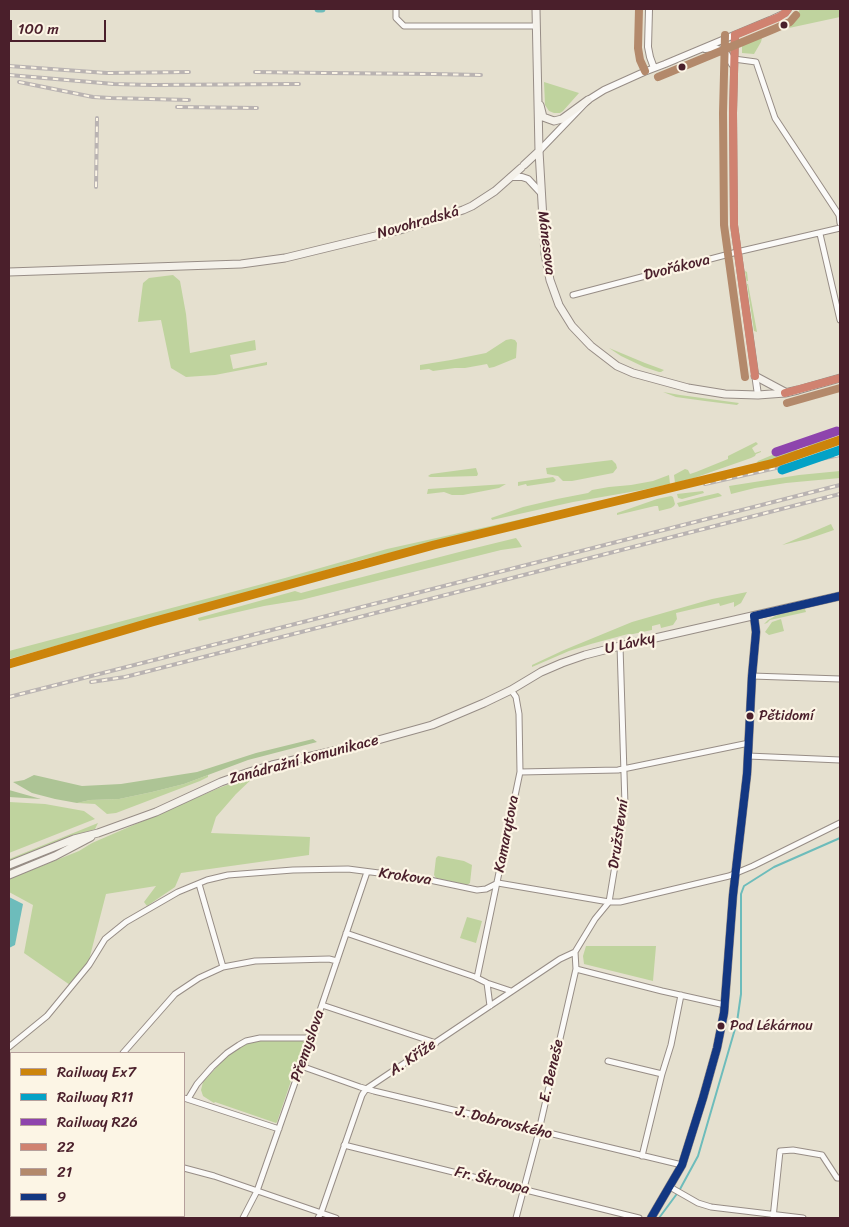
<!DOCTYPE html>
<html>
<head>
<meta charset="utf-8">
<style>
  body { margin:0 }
  #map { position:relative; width:849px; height:1227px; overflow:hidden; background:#e5e0cf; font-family:Sriracha,sans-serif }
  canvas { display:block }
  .frame { position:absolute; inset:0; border:10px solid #4a1f2b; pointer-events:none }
  .legend { position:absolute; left:10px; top:1052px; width:175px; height:165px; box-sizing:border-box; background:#fcf5e5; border:1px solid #b59f9b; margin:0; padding:6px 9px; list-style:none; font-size:15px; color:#4a1f2b }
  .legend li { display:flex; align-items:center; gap:10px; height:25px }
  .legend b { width:25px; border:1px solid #b59f9b }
  .scale { position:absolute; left:10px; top:20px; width:96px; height:22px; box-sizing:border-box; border:2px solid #4a1f2b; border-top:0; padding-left:6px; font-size:15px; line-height:18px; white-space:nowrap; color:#4a1f2b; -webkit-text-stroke:4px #fcf5e5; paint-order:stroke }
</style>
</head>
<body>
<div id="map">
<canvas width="849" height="1227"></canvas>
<div class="frame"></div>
<ul class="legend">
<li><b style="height:6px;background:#cc840b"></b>Railway Ex7</li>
<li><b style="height:6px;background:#04a2c6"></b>Railway R11</li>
<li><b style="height:6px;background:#8e44ad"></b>Railway R26</li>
<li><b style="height:6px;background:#d08270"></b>22</li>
<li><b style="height:6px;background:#b3896b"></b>21</li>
<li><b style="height:6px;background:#133782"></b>9</li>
</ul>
<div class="scale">100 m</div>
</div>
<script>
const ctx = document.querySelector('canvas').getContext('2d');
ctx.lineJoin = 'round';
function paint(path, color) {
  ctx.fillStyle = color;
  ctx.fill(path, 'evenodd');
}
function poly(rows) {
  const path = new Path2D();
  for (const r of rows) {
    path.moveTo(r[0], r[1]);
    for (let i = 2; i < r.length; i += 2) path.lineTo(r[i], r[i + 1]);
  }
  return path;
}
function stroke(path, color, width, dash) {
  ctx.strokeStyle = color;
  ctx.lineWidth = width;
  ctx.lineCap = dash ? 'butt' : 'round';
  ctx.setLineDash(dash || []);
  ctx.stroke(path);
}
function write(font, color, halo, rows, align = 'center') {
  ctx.font = font + ' Sriracha,sans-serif';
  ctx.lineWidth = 4.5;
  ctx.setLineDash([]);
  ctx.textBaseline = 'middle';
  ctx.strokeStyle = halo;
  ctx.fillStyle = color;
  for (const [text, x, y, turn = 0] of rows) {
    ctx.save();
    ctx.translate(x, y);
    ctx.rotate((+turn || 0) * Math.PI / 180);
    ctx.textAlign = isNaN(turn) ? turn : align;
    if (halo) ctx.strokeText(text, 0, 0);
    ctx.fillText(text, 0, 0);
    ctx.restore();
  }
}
const green = poly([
  [800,9,840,9,840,17,789,28],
  [762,38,761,42,754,54,742,53,742,46,745,42],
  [544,82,579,93,563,111,560,113,554,113,549,111,545,105],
  [745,271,747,272,748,281,747,281,747,284,748,284,757,332,754,331],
  [173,275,180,281,186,314,190,353,255,340,256,350,230,355,233,369,267,362,267,365,215,375,186,377,171,368,161,320,138,322,143,283,149,278],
  [511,339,515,340,517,343,516,358,494,367,489,368,487,364,465,368,455,368,433,371,429,369,420,370,420,365,451,360,486,353,506,340],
  [609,348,645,363,664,370,661,372,659,372,644,367,621,356],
  [663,392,680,395,739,403,737,405,705,401,676,397],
  [840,428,840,434,815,445,808,447,808,445,805,442,808,439,832,432],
  [756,442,758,444,752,448,755,453,761,451,761,452,756,454,755,456,751,458,694,478,675,483,674,475,685,469,688,470,690,474,696,472,728,459,728,456],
  [796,445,798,452,756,464,758,461],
  [612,460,616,464,617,468,613,473,572,481,563,481,558,476,547,474,546,468],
  [476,468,478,474,477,476,439,477,430,477,428,476,431,474],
  [840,471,840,478,786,483,755,488,731,494,729,486,799,475],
  [669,475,670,484,642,490,573,502,492,520,491,518,523,507,557,499,588,493,592,490,609,487,631,485,653,481],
  [553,477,556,480,554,482,527,486,526,484,518,486,518,482],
  [506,484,499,488,463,495,452,495,444,492,427,494,428,489],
  [703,491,704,493,682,499,678,498,677,494],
  [718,493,720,494,722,496,679,507,677,503,701,497],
  [671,496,673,497,675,504,674,506,671,508,659,511,658,506,655,506,617,515,617,513,657,499],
  [558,511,556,512,357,561,293,580,184,610,9,659,9,651,285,578,387,549],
  [831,524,834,530,808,539,782,545],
  [516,538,519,542,522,547,501,550,301,600,264,606,199,621,198,618,295,591,301,593,316,589,467,550],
  [747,592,741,603,734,607,734,602,720,606,719,603,676,613,677,619,673,625,661,628,660,624,652,626,652,630,633,634,628,634,591,644,569,651,532,667,532,665,564,650,632,622,712,599],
  [801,608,805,609,806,612,770,620,767,623,764,624,768,620,777,615],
  [781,619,784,631,769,635,765,632,772,622],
  [257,774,236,794,216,817,211,833,310,837,309,855,181,873,175,887,147,906,144,902,156,886,106,894,88,964,70,985,24,953,33,905,9,892,9,879,79,851,92,843,219,788],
  [208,775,208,777,200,781,116,813,107,814,95,804,77,803,90,800,119,799,152,792,184,784],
  [9,802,45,804,84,811,95,819,9,853],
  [98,823,95,829,92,830,71,836,9,861,9,859],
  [76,841,69,847,9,871,9,869],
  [438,856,464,861,472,865,470,883,467,885,436,878,434,875,436,858],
  [467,917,482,921,476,943,460,938],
  [586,946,656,946,653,981,584,964,583,956],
  [267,1040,305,1040,277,1122,276,1123,215,1102,214,1103,203,1096,201,1090,203,1082,228,1055,243,1045,254,1042]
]);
const forest = poly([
  [313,739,317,742,248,760,184,784,152,792,119,799,90,800,77,803,55,799,32,793,13,782,24,780,34,775,82,786,121,784,197,772,256,753],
  [9,790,41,799,9,797]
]);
const water = poly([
  [9,897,23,904,15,945,9,948]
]);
const stream = poly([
  [659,1218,679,1191,698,1156,737,1022,741,994,741,894,744,886,774,867,840,838]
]);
const canal = poly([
  [318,9,322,9]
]);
const minor = poly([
  [396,9,396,18,404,26,536,26],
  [734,59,756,62,775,118,839,215,840,223],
  [820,234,840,320],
  [573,295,737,252,840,228],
  [752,676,840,679],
  [748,756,840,760],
  [520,772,618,770,749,743],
  [199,884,223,967],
  [346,933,475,977,487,983,511,991],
  [575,952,595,919,609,902,625,805,620,646],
  [576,969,662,991,725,1005],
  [477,978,520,772,519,714,516,697,511,690],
  [487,983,490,1006],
  [322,1005,436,1043],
  [9,1047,47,1016,89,965,105,939,126,922,178,892,207,880,228,875,293,870,348,869,425,879,477,890,486,889,498,883,609,902,620,902,729,876,753,866,840,823],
  [123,1053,175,994,199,978,223,967,255,961,329,959,337,961],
  [608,1061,662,1074],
  [301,1066,360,1087,374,1091,682,1165],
  [9,1069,11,1069],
  [184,1098,279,1129],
  [188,1099,197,1084,212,1067,227,1053,239,1045,246,1041,260,1038,311,1038],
  [9,1136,11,1137],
  [344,1145,639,1218],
  [642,1156,662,1074,671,1045,681,995],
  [184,1168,214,1176,336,1218],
  [670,1187,698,1203,711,1207,803,1218],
  [9,1208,11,1208],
  [56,1216,71,1218],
  [243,1218,257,1191,312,1034,367,872],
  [318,1218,321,1213,362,1095,366,1089,560,959,575,952],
  [516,1218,537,1139,576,969,575,952],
  [773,1218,780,1151,793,1150,822,1155,837,1178,840,1178]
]);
const tertiary = poly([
  [649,10,648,47,650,57,654,68],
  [735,35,733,113,734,225,758,395],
  [705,49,715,48,721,50,726,53,732,64],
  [539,151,588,100,604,90,644,72,665,64,770,20,785,13,788,9],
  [511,177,522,177,528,179,541,193]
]);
const secondary = poly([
  [536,9,539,151,545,254,550,280,559,305,572,326,591,346,617,366,633,373,688,388,725,394,758,395,785,393,798,390,840,378],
  [540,105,543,117,554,121,562,119,588,100],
  [524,165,539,151],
  [9,272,241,264,285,258,400,230,463,210,472,206,495,191,521,168],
  [755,376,785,392],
  [9,865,74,839,98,833,156,812,221,782,249,772,272,765,360,745,432,725,484,703,511,690,541,672,562,663,585,655,620,646,840,596],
  [9,875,55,856,91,837],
  [651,1218,682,1165,703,1098,717,1048,724,1013,733,895,747,774,752,676,756,632,754,616]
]);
const rail = poly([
  [9,66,107,73,189,72],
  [255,72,326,73,433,74,481,75],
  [9,75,114,84,151,85,299,84],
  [19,82,93,97,111,98,189,100],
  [177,107,257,108],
  [96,187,97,118],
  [705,484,776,468,840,455],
  [91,682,125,677,145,672,840,494],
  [9,697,840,485]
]);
const bus1 = poly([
  [735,35,733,113,734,225,755,376],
  [735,35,779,17,785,13,788,9],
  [785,393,840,378]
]);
const bus2 = poly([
  [639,9,638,48,640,60,645,71],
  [725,35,723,113,724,225,745,377],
  [658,77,774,29,790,22,796,15],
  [787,403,840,388]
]);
const bus3 = poly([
  [754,616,840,596],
  [651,1218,682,1165,703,1098,717,1048,724,1013,733,895,747,774,752,676,756,632,754,616]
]);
const rail1 = poly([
  [9,664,152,622,434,545,774,463,840,440]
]);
const rail2 = poly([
  [782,470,840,450]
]);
const rail3 = poly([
  [776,452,837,431]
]);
const markers = [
  [784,25,4.5,"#4a1f2b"],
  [682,67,4.5,"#4a1f2b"],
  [750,716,4.5,"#4a1f2b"],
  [721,1026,4.5,"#4a1f2b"]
];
const busNames = [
  ["Pětidomí",759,716],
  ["Pod Lékárnou",730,1026]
];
const streetNames = [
  ["Novohradská",418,223,-16],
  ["Mánesova",546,243,83],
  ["Dvořákova",677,268,-14],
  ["U Lávky",630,644,-13],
  ["Zanádražní komunikace",304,760,-15],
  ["Kamarytova",507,834,-79],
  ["Družstevní",619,834,-82],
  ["Krokova",405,877,8],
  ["Přemyslova",308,1046,-71],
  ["A. Kříže",413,1058,-34],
  ["E. Beneše",552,1071,-77],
  ["J. Dobrovského",504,1123,14],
  ["Fr. Škroupa",492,1181,14]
];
paint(green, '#bfd39e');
paint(forest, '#adc495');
paint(water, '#6dbcbb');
stroke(stream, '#6dbcbb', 2);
stroke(canal, '#6dbcbb', 7);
stroke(minor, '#978d86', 7);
stroke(tertiary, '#978d86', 8);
stroke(secondary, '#978d86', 9);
stroke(minor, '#fbfaf8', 5);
stroke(tertiary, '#fbfaf8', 6);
stroke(secondary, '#f4f1ea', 7);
stroke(rail, '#b9b3b2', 4);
stroke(rail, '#fcf5e5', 2, [5.5]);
stroke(bus1, '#d08270', 8);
stroke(bus2, '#b3896b', 8);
stroke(bus3, '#133782', 8);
stroke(rail1, '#cc840b', 9);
stroke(rail2, '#04a2c6', 9);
stroke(rail3, '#8e44ad', 9);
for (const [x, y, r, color] of markers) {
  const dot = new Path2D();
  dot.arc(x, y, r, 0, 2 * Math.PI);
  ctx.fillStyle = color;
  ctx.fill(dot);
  stroke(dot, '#fcf5e5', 2);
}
write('14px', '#4a1f2b', '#fcf5e5', busNames, 'left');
write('15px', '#4a1f2b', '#fcf5e5', streetNames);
</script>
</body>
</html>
